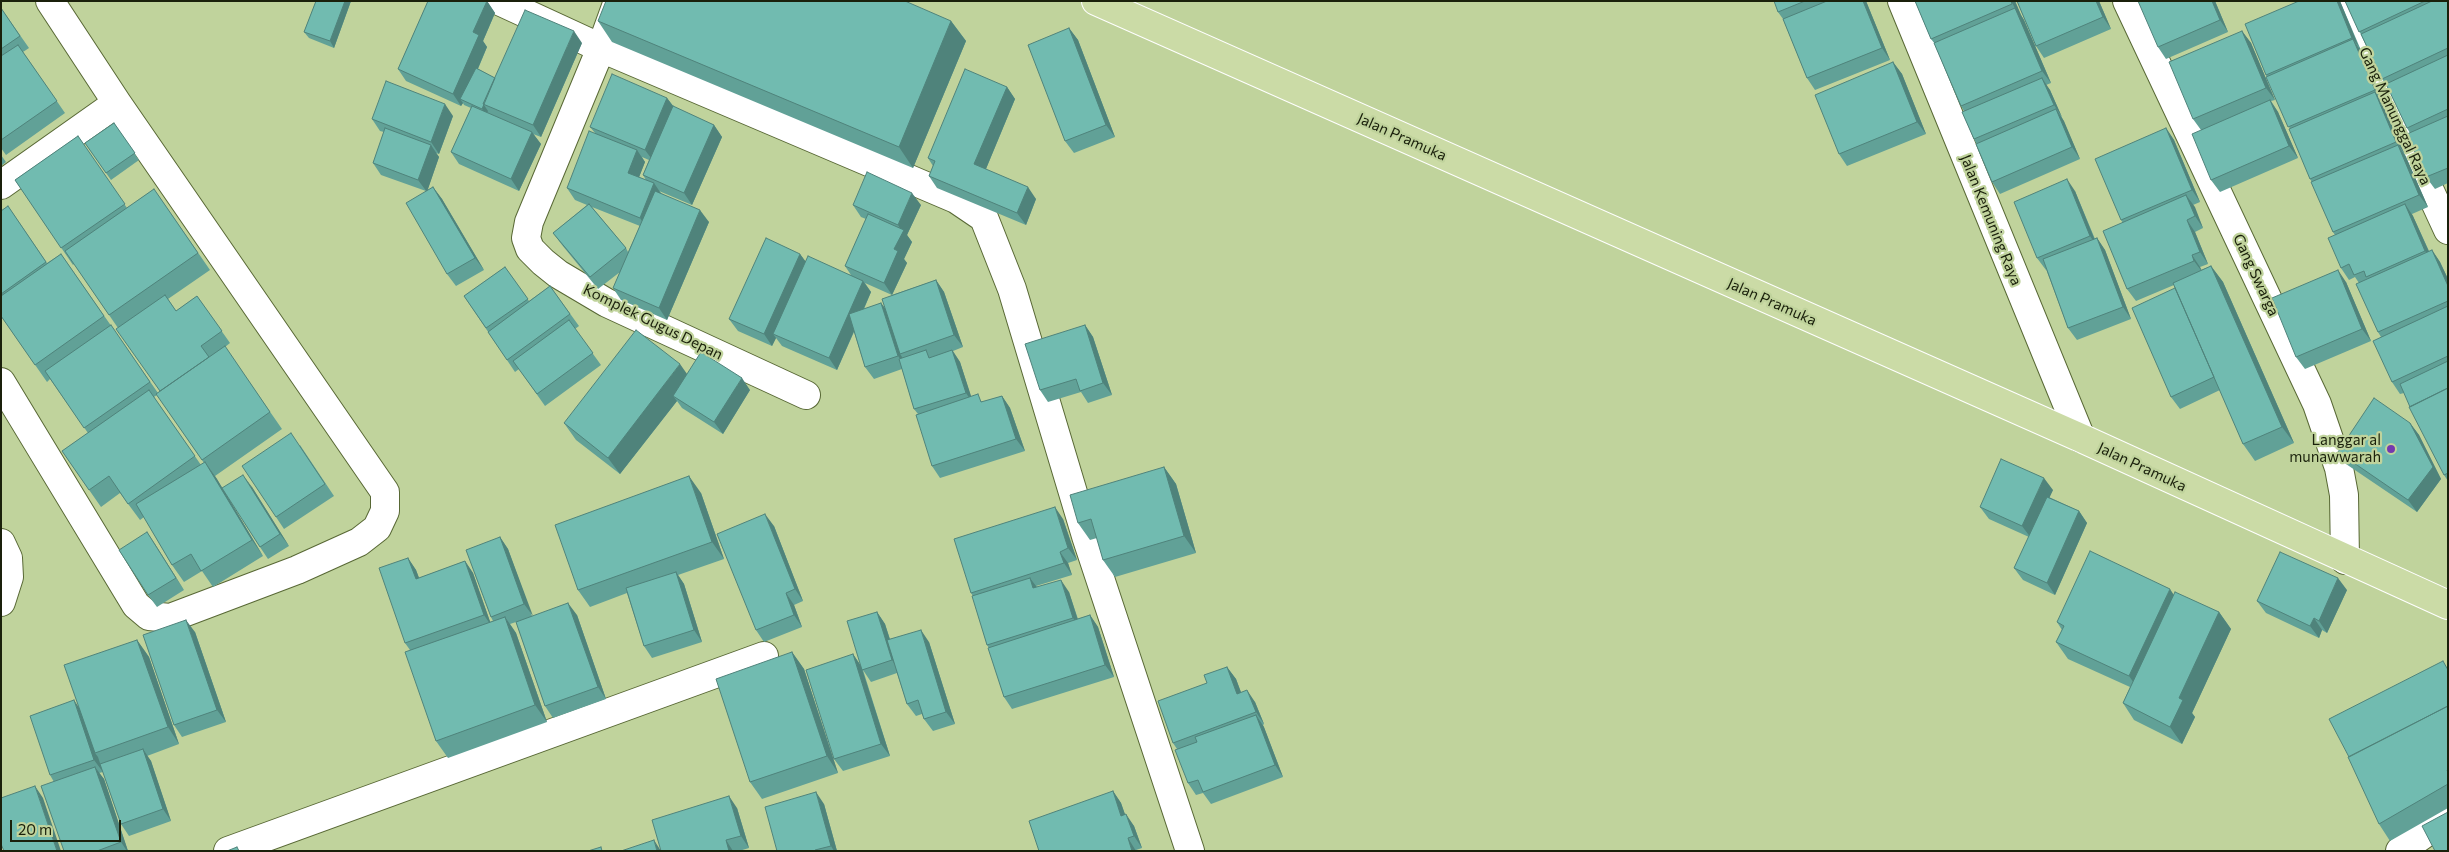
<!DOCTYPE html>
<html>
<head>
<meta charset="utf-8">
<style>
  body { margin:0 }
  #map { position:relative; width:2449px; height:852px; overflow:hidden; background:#c0d39c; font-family:Commissioner,sans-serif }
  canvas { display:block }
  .frame { position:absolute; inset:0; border:2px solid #1a200b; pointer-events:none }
  .scale { position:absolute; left:10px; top:820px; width:111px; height:22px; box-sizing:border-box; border:2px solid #1a200b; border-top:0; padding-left:6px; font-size:15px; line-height:18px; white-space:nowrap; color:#1a200b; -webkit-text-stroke:4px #c0d39c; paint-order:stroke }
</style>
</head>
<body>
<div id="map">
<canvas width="2449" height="852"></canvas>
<div class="frame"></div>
<div class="scale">20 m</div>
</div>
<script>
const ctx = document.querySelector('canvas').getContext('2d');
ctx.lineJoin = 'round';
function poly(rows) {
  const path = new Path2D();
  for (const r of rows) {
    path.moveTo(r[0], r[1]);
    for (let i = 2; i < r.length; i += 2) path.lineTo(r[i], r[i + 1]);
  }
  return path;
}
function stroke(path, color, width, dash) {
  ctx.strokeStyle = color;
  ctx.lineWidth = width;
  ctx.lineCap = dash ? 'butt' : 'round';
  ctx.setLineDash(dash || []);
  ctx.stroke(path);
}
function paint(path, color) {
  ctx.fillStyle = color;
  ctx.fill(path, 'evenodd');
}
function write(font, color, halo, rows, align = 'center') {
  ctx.font = font + ' Commissioner,sans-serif';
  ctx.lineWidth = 4.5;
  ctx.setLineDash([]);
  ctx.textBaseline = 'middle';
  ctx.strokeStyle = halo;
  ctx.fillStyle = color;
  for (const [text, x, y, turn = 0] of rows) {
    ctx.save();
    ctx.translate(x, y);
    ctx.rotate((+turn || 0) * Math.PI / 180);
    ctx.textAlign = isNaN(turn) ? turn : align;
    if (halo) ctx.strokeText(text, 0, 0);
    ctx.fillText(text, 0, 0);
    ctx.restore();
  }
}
const minor = poly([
  [499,1,601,48,956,199,984,218,1012,289,1086,536,1190,851],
  [618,1,601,48,529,222,526,238,530,249,543,262,558,274,607,303,806,395],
  [1902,1,2081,438],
  [2127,1,2317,404,2339,468,2344,495,2345,560],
  [2342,1,2448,230],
  [1,185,117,103],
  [1,382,136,605,149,616,170,618,297,570,359,542,377,528,385,511,385,492,117,103,50,1],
  [1,543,8,558,9,577,1,602],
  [228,851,764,656],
  [2400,851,2448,817]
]);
const primary = poly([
  [1096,1,2081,438,2448,605]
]);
const wall = poly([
  [316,1,351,1,334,48,309,38,304,32],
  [428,1,487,1,495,13,483,41,487,47,478,69,495,78,582,43,541,137,533,134,541,144,519,191,459,164,451,152,471,108,464,105,463,103,461,106,406,81,398,69],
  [1774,1,1866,1,1890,60,1815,90,1807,78,1783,19,1778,12],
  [1915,1,2015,1,2021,15,2024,20,2051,83,2046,85,2050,90,2080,159,2000,194,1992,182,1976,143,1974,139,1964,111,1961,106,1935,44,1931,39],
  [2017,1,2099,1,2111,29,2044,58,2036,46],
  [2215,1,2228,32,2166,59,2158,47],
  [2299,1,2340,1,2383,102,2382,102,2428,207,2412,214,2429,251,2432,250,2440,262,2448,279,2448,481,2444,475,2404,393,2400,394,2392,382,2381,337,2378,332,2359,283,2355,277,2349,280,2341,268,2335,235,2333,232,2312,182,2310,179,2290,129,2266,75],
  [2345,1,2448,1,2448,183,2435,189,2426,177,2410,133,2407,128,2389,88,2382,79],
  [1,8,29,48,23,52,65,113,6,155,1,148],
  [598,21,951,21,966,41,913,168,612,42],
  [1069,28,1078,40,1115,137,1074,153,1065,141],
  [2242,31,2251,43,2275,100,2271,101,2278,112,2298,158,2220,192,2211,180,2201,130,2193,119],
  [1893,62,1902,74,1926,134,1847,166,1839,154],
  [1007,87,1015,99,986,169,1036,199,1026,225,937,188,929,176,933,166,928,158],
  [667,98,674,107,714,125,722,137,692,205,659,191,661,193,709,222,667,320,621,300,613,288,620,272,598,289,562,245,553,233,587,205,575,200,567,188,595,133,590,127],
  [642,157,649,160,643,175,646,180,639,177,645,162],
  [592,207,640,226,628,252,626,248],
  [453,116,439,154,436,153,439,157,427,191,433,187,442,199,484,270,456,286,447,274,426,191,381,175,373,163,384,132,380,131,372,119],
  [114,123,139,160,111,180,85,143],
  [2166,128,2174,140,2200,202,2193,205,2203,228,2195,232,2208,264,2200,267,2201,270,2211,266,2223,282,2294,443,2255,461,2243,444,2220,390,2180,409,2171,397,2175,288,2174,285,2136,301,2127,289,2123,223,2121,220],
  [78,136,127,208,154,189,210,270,168,299,176,311,197,296,230,343,225,347,282,429,215,476,263,556,213,587,202,571,184,582,172,565,144,517,140,520,120,493,101,507,62,451,88,433,50,379,47,382,1,316,1,211,8,206,47,263,61,254,158,393,160,391,118,328,74,264,73,265,15,180],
  [157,395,204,463,201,465,154,397],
  [1,155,6,162,1,166],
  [2075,191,2095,239,2097,238,2105,250,2131,319,2077,340,2068,328,2046,269,2046,270,2037,258],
  [853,205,921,205,907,235,912,242,904,259,907,263,892,295,936,280,944,292,963,347,953,351,960,362,971,397,983,402,1002,396,1010,408,1025,451,940,478,932,466,918,414,914,409,902,369,874,379,865,367,854,332,837,370,782,346,776,338,772,346,738,331,729,319,800,254,805,261,851,275,845,266,866,219,861,217],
  [865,283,892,295,885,308,881,303,864,309,871,292],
  [505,267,529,301,550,286,579,326,575,329,601,365,545,406,519,369,515,372,464,296],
  [2346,282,2371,341,2305,369,2296,357],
  [1085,325,1093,337,1112,395,1088,403,1081,392,1048,402,1040,390],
  [687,374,750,390,723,434,682,408,677,401,620,474,576,440,564,423],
  [2410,423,2419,435,2441,479,2417,512,2346,464,2338,452],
  [300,445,334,496,284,529,276,517],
  [1164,467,1176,484,1196,553,1115,577,1103,560,1097,538,1090,540,1078,523],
  [252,487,289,546,268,559,260,547],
  [2053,490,2049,497,2079,511,2087,523,2055,595,2023,580,2014,568,2029,537,1989,519,1980,507],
  [701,493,724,559,678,575,684,584,702,642,652,658,644,646,627,593,590,607,578,590],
  [1063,519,1077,560,1068,563,1072,575,1036,586,1037,587,1069,592,1078,619,1090,615,1098,627,1114,677,1012,709,1004,697,989,648,987,645,973,596,971,593],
  [774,526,803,601,794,605,802,627,764,642,756,630],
  [147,532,184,590,157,607,148,595],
  [500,537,508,549,532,616,577,615,606,699,553,718,545,706,516,622,510,624,516,633,547,722,448,758,436,741,410,650,405,643,408,558,416,570,419,578,465,561,473,573,490,622,493,621,491,617],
  [2347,590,2327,633,2322,630,2319,638,2266,613,2257,601],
  [2174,595,2219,612,2231,629,2192,713,2195,717,2182,744,2134,720,2123,703,2130,687,2068,659,2056,642,2062,630,2057,622],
  [877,612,885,624,890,639,929,642,955,724,933,731,924,719,922,714,916,716,907,704,897,673,871,682,863,670,890,756,843,771,834,759,853,654,861,666],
  [195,632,226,722,182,737,174,725],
  [137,640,149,657,179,744,147,756,151,761,171,821,129,836,121,824,103,772,99,773,104,779,128,851,64,851,54,782,50,775,79,708],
  [792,652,804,669,838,773,762,799,750,782],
  [1227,667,1236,679,1241,692,1255,702,1264,724,1263,725,1283,777,1211,804,1203,793,1196,795,1188,783,1177,749,1173,743,1207,683],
  [2448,668,2448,808,2390,841,2379,824],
  [1113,791,1121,803,1125,815,1134,826,1142,848,1136,850,1039,851],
  [824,804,837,851,777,851],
  [737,808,749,848,739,851,661,851]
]);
const shadedWall = poly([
  [345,1,351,1,334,48,330,41],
  [487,1,495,13,483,41,487,47,464,101,460,99,463,103,461,106,453,94,473,32],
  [1863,1,1866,1,1890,60,1882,48],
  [2011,1,2015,1,2021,15,2024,20,2051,83,2042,71,2015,8],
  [2096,1,2099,1,2111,29,2103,17],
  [2212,1,2215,1,2228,32,2220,20],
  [2337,1,2340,1,2360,50,2352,38],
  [951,21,966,41,913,168,899,147],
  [1069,28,1078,40,1115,137,1106,125],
  [574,31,582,43,541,137,533,125],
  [2242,31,2251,43,2275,100,2266,88],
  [2353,39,2362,51,2383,102,2375,90],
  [1893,62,1902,74,1926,134,1917,122],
  [2042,78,2050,90,2062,117,2054,105],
  [1007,87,1015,99,983,176,974,164],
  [2375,92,2383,104,2405,154,2396,142],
  [667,98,676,110,654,162,645,150],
  [2270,100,2278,112,2298,158,2289,146],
  [445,104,453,116,439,154,431,142],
  [484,105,488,111,486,116,482,109],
  [2056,109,2064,121,2080,159,2072,147],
  [714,125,722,137,692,205,684,193],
  [2166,128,2174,140,2200,202,2192,190],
  [532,132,541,144,519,191,511,179],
  [431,145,439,157,427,192,418,180],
  [2398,145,2406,157,2428,207,2419,195],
  [637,150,645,162,636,185,628,173],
  [2067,179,2075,191,2098,248,2090,236],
  [654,183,662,195,648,230,640,218],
  [433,187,442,199,484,270,475,258],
  [1028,187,1036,199,1026,225,1017,213],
  [912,193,921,205,907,235,912,242,904,259,907,263,892,295,884,283,894,249,902,232,898,225],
  [2186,195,2195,207,2203,228,2195,216],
  [2405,204,2413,216,2434,263,2425,251],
  [700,210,709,222,667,320,659,308],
  [2187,220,2195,232,2208,264,2200,252],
  [2097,238,2105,250,2131,319,2123,307],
  [2432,250,2440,262,2448,279,2448,286],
  [800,254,809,266,773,334,776,338,772,346,764,334],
  [2192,255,2200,267,2203,273,2194,261],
  [2211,266,2223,282,2294,443,2282,427],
  [2338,270,2346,282,2371,341,2362,329],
  [936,280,944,292,963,347,954,335],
  [863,281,871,292,837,370,829,358],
  [881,303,890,315,900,354,904,360,907,368,898,356],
  [1085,325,1093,337,1112,395,1103,383],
  [952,350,960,362,974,405,966,393],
  [680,364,692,381,673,396,677,401,620,474,608,458],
  [742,378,750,390,723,434,714,422],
  [1002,396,1010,408,1025,451,1016,439],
  [2410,423,2419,435,2441,479,2417,512,2408,500],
  [205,462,217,479,263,556,252,540],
  [1164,467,1176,484,1196,553,1184,536],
  [243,475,252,487,289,546,280,534],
  [689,476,701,493,724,559,712,542],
  [2044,478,2053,490,2031,538,2022,526],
  [1055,507,1063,519,1077,560,1068,548],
  [2079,511,2087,523,2055,595,2047,583],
  [765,514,774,526,803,601,795,589],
  [147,532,155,544,184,590,176,578],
  [500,537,508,549,533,616,524,604],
  [1060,552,1068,563,1072,575,1064,563],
  [408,558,416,570,424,591,416,579],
  [465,561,473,573,492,627,484,615],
  [676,572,684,584,702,642,694,630],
  [1030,578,1039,590,1033,588],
  [2338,578,2347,590,2327,633,2319,621],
  [1061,580,1069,592,1081,630,1073,618],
  [2170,589,2181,606,2141,693,2129,676],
  [786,593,794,605,802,627,794,615],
  [568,603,577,615,606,699,598,687],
  [877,612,885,624,900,672,892,660],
  [2219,612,2231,629,2192,713,2195,717,2182,744,2170,727,2179,698],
  [1090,615,1098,627,1114,677,1105,665],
  [505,617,516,633,547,722,535,705],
  [2314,618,2322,630,2319,638,2310,626],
  [186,620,195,632,226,722,217,710],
  [921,630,929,642,955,724,946,712],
  [137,640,149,657,179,744,168,727],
  [792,652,804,669,838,773,827,756],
  [853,654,861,666,890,756,881,744],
  [1227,667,1236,679,1246,706,1237,694],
  [1247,690,1255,702,1264,724,1256,712],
  [74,700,82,712,95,753,98,757,103,772,94,760],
  [1256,715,1264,727,1283,777,1275,765],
  [143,749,151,761,171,821,163,809],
  [95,767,104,779,128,851,127,851,121,842],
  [35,786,43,798,61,851,57,851],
  [1113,791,1121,803,1130,828,1121,816],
  [816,792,824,804,837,851,834,851,831,846],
  [729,796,737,808,749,848,741,836],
  [1126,814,1134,826,1142,848,1134,836],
  [1128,838,1136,851,1132,851],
  [654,840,661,851,657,851],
  [726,840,733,851,729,851]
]);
const building = poly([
  [316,1,345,1,330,41,304,32,316,1],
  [428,1,487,1,473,32,479,35,453,94,398,69,428,1],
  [606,1,905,1,951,21,899,147,598,21,606,1],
  [1774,1,1805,1,1778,12,1774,1],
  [1827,1,1863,1,1882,48,1807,78,1783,19,1827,1],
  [1915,1,2011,1,2012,4,1931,39,1915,1],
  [2017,1,2096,1,2103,17,2036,46,2017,1],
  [2138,1,2212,1,2220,20,2158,47,2138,1],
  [2299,1,2337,1,2352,38,2266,75,2245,24,2299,1],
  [2345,1,2425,1,2359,32,2345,1],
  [2432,1,2448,1,2448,48,2382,79,2361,34,2432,1],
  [1,8,20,36,1,49,1,8],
  [2015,8,2042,71,1961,106,1934,43,2015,8],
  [525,10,574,31,533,125,483,104,525,10],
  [1069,28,1106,125,1065,141,1028,45,1069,28],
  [2242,31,2266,88,2193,119,2169,62,2242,31],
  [2353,39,2375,90,2288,127,2266,77,2353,39],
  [18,45,57,101,1,140,1,56,18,45],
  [2448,55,2448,109,2407,128,2386,84,2448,55],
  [1893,62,1917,122,1839,154,1815,95,1893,62],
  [476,68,495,78,482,109,460,99,476,68],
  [965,69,1007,87,974,164,1028,187,1017,213,929,176,935,161,928,158,965,69],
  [612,74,667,98,645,150,590,127,612,74],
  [2042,78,2054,105,1974,139,1962,112,2042,78],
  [386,81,445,104,431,142,372,119,386,81],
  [2375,92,2396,142,2310,179,2289,129,2375,92],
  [2270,100,2289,146,2211,180,2192,134,2270,100],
  [472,106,532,132,511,179,451,152,472,106],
  [673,106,714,125,684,193,643,175,673,106],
  [2056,109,2072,147,1992,182,1976,144,2056,109],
  [2448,116,2448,168,2426,177,2407,134,2448,116],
  [114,123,135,153,106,173,85,143,114,123],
  [385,128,431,145,418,180,373,163,385,128],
  [2166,128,2192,190,2121,220,2095,159,2166,128],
  [589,131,637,150,628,173,654,183,640,218,567,188,589,131],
  [78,136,125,204,61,248,15,180,78,136],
  [2398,145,2419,195,2333,232,2311,182,2398,145],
  [867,172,912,193,898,225,853,205,867,172],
  [2067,179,2090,236,2037,258,2014,202,2067,179],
  [433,187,475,258,447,274,406,203,433,187],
  [154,189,198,253,109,315,65,251,154,189],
  [655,191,700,210,659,308,613,288,655,191],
  [2186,195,2195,216,2187,220,2200,252,2192,255,2194,261,2127,289,2103,231,2186,195],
  [589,204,626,248,590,277,553,233,589,204],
  [2405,204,2425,251,2366,277,2364,271,2354,275,2349,264,2341,268,2328,238,2405,204],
  [8,206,46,262,1,294,1,211,8,206],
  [868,214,904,230,894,249,898,251,884,283,845,266,868,214],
  [766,238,800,254,764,334,729,319,766,238],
  [2097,238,2123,307,2068,328,2043,259,2097,238],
  [2432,250,2448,286,2448,301,2378,332,2356,284,2432,250],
  [61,254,104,316,35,365,1,316,1,296,61,254],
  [808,256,863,281,829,358,773,334,808,256],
  [2211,266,2282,427,2243,444,2173,283,2211,266],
  [505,267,528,299,486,328,464,296,505,267],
  [2338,270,2362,329,2296,357,2272,298,2338,270],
  [936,280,954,335,900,354,882,299,936,280],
  [550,286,570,314,507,360,488,332,550,286],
  [2175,288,2214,377,2171,397,2132,308,2175,288],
  [165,295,176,311,197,296,222,331,201,346,209,357,160,391,116,329,165,295],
  [881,303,898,356,865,367,849,314,881,303],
  [2448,306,2448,356,2392,382,2373,341,2448,306],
  [569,320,593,353,537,394,513,361,569,320],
  [111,325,150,382,84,428,45,371,111,325],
  [1085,325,1103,383,1080,391,1076,379,1040,390,1025,344,1085,325],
  [636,330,680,364,608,458,564,423,636,330],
  [225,346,270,412,202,460,156,394,225,346],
  [926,350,929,358,952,350,966,393,914,409,899,359,926,350],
  [701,352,742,378,714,422,673,396,701,352],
  [2448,361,2448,388,2410,407,2400,384,2448,361],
  [2448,388,2448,473,2444,475,2409,407,2448,388],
  [149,390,195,456,128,504,109,476,89,490,62,451,149,390],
  [978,394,981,402,1002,396,1016,439,932,466,916,415,978,394],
  [2374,398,2410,423,2433,467,2408,500,2338,452,2374,398],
  [291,433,325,484,276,517,242,466,291,433],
  [2001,459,2044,478,2022,526,1980,507,2001,459],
  [205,462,252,540,201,571,191,554,172,565,136,504,205,462],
  [1164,467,1184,536,1103,560,1091,519,1078,523,1070,495,1164,467],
  [243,475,280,534,260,547,222,488,243,475],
  [689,476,712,542,578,590,555,525,689,476],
  [2047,497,2079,511,2047,583,2014,568,2047,497],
  [1055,507,1068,548,1060,552,1064,563,971,593,954,539,1055,507],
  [765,514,795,589,786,593,794,615,756,630,717,534,765,514],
  [147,532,176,578,148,595,119,550,147,532],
  [500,537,524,604,491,617,466,550,500,537],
  [2090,551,2170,589,2129,676,2056,642,2064,626,2057,622,2090,551],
  [2280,552,2338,578,2319,621,2314,618,2310,626,2257,601,2280,552],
  [408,558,416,579,465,561,484,615,405,643,379,568,408,558],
  [676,572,694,630,644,646,626,588,676,572],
  [1030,578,1033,588,1061,580,1073,618,987,645,972,596,1030,578],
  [2175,592,2219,612,2179,698,2183,700,2170,727,2123,703,2175,592],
  [568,603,598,687,545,706,516,622,568,603],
  [877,612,892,660,862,670,847,621,877,612],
  [1090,615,1105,665,1004,697,988,648,1090,615],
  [505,617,535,705,436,741,405,652,505,617],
  [186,620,217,710,174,725,143,635,186,620],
  [921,630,946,712,924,719,918,700,907,704,887,640,921,630],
  [137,640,168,727,95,753,64,665,137,640],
  [792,652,827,756,750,782,716,679,792,652],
  [853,654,881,744,834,759,806,670,853,654],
  [2443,661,2448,670,2448,706,2349,757,2329,719,2443,661],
  [1227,667,1237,694,1247,690,1256,712,1173,743,1158,701,1207,683,1204,675,1227,667],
  [74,700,94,760,50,775,30,716,74,700],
  [2448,706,2448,769,2447,770,2448,772,2448,784,2379,824,2348,757,2448,706],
  [1256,715,1275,765,1203,792,1198,780,1188,783,1175,750,1197,742,1195,737,1256,715],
  [143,749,163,809,121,824,100,764,143,749],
  [95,767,121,842,97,851,64,851,41,786,95,767],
  [35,786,57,851,4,851,1,844,1,798,35,786],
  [1113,791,1121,816,1126,814,1134,836,1128,838,1132,851,1039,851,1029,821,1113,791],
  [816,792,831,846,815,850,816,851,777,851,765,807,816,792],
  [729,796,741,836,726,840,729,851,661,851,652,820,729,796],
  [2448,812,2448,851,2435,851,2422,826,2448,812],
  [654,840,657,851,621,851,654,840],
  [237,847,239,851,227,851,237,847],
  [601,847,602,851,588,851,601,847]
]);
const markers = [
  [2391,449,5,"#7439af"]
];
const streetNames = [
  ["Gang Manunggal Raya",2395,116,65],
  ["Jalan Pramuka",1402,137,24],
  ["Jalan Kemuning Raya",1991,220,68],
  ["Gang Swarga",2256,275,65],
  ["Jalan Pramuka",1772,302,24],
  ["Komplek Gugus Depan",653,322,26],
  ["Jalan Pramuka",2142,467,25]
];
const poiNames = [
  ["Langgar al",2381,440],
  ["munawwarah",2381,457]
];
stroke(minor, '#586835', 30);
stroke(primary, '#fff', 30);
stroke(minor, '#fff', 28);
stroke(primary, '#cbdba6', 28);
paint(wall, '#61a197');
paint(shadedWall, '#4f837b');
paint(building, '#71bbb0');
stroke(building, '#4f837b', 1);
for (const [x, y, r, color] of markers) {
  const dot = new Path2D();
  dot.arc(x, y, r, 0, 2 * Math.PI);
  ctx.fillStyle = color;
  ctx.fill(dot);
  stroke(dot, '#c0d39c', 2);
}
write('15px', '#1a200b', '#c0d39c', streetNames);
write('15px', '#1a200b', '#c0d39c', poiNames, 'right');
</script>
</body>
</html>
